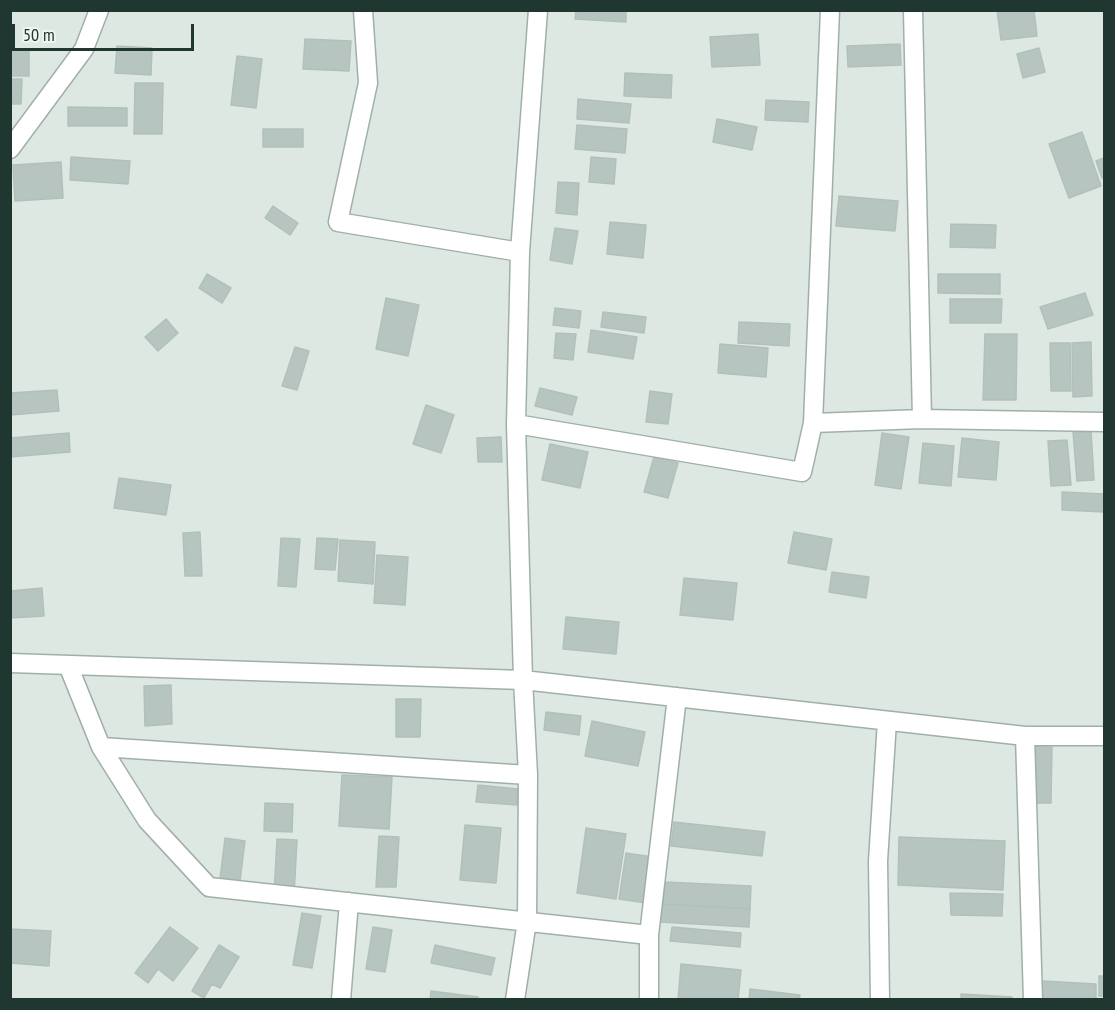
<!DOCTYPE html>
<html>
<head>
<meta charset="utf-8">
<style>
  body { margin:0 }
  #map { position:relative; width:1115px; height:1010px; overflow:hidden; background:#dee8e3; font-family:"PT Sans Narrow",sans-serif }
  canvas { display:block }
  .frame { position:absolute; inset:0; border:12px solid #203630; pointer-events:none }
  .scale { position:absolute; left:12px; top:24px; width:182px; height:27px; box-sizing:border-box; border:3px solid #203630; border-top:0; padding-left:8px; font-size:18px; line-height:21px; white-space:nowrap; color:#203630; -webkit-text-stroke:4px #eef5f1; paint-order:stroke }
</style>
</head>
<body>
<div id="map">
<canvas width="1115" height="1010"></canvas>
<div class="frame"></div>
<div class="scale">50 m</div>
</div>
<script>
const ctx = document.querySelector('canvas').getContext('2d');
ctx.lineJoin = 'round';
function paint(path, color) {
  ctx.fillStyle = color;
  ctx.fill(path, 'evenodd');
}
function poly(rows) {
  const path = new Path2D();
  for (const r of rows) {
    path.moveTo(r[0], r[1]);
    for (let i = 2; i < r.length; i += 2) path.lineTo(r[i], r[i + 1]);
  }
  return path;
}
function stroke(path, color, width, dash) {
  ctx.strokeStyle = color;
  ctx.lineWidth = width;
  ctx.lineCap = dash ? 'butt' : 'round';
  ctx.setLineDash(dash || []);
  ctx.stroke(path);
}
const building = poly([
  [576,10,626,10,626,22,575,19,576,10],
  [997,10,1034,10,1037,36,1001,40,997,10],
  [758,34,760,65,712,67,710,37,758,34],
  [305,39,351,41,349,71,303,69,305,39],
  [900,44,901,65,848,67,847,46,900,44],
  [117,46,152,48,151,75,115,73,117,46],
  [1039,48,1045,72,1023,78,1017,54,1039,48],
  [10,50,29,50,29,76,10,76,10,50],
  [237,56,262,59,256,108,231,105,237,56],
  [625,73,672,75,671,98,624,96,625,73],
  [10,79,22,79,21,104,10,104,10,79],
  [135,83,163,83,162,134,134,134,135,83],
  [578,99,631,104,629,123,577,119,578,99],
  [766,100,809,102,808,122,765,120,766,100],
  [68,107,127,108,127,126,68,126,68,107],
  [717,119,757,127,752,150,713,142,717,119],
  [577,125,627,129,625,153,575,149,577,125],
  [263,129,303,129,303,147,263,147,263,129],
  [1082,132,1101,186,1069,198,1049,144,1082,132],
  [71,157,130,161,128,184,70,180,71,157],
  [591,157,616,159,614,184,589,182,591,157],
  [1104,158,1104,177,1102,178,1096,161,1104,158],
  [61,162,63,198,15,201,13,165,61,162],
  [558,182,579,183,577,215,556,213,558,182],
  [839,196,898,201,895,231,836,226,839,196],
  [273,206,298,223,290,235,265,218,273,206],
  [610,222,646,225,643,258,607,254,610,222],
  [951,224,996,225,995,248,950,247,951,224],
  [555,228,578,231,572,264,550,260,555,228],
  [207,274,231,288,222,303,199,288,207,274],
  [938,274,1000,274,1000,294,938,293,938,274],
  [1085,293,1093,315,1048,329,1040,307,1085,293],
  [386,298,419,305,408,356,376,349,386,298],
  [950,299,1002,299,1001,323,950,323,950,299],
  [555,308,581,311,579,328,553,325,555,308],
  [603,312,646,317,644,333,601,327,603,312],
  [166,319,178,333,158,351,145,337,166,319],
  [739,322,790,324,789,346,738,343,739,322],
  [591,330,637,337,633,359,588,352,591,330],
  [556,333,576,334,573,360,554,358,556,333],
  [985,334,1017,334,1016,400,983,400,985,334],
  [1091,342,1092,396,1073,397,1072,343,1091,342],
  [1050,343,1070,343,1071,391,1051,391,1050,343],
  [720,344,768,348,766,377,718,373,720,344],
  [295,347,309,351,297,390,282,386,295,347],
  [540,388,577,397,572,415,535,406,540,388],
  [57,390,59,411,10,415,10,393,57,390],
  [650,391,672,394,668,424,646,422,650,391],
  [426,405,454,415,441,453,413,444,426,405],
  [1091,431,1094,480,1077,481,1073,432,1091,431],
  [69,433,70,452,10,457,10,438,69,433],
  [882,433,909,437,901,489,875,485,882,433],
  [501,437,502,462,478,462,477,438,501,437],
  [962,438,999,442,996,480,958,477,962,438],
  [1067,440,1071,485,1051,486,1048,441,1067,440],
  [923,443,954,446,951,486,919,483,923,443],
  [550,444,588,452,580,488,542,480,550,444],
  [654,457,678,463,668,498,644,492,654,457],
  [119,478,171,485,166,515,114,508,119,478],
  [1062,492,1104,494,1104,512,1062,510,1062,492],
  [200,532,202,576,185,576,183,533,200,532],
  [794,532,832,539,826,570,788,563,794,532],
  [281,538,300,539,296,587,278,586,281,538],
  [317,538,338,539,335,570,315,569,317,538],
  [340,540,375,542,373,584,338,581,340,540],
  [377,555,408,557,405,605,374,603,377,555],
  [832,572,869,577,866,598,829,592,832,572],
  [684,578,737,583,733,620,680,615,684,578],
  [42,588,44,616,10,618,10,591,42,588],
  [566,617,619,622,616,654,563,649,566,617],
  [171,685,172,724,145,726,144,686,171,685],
  [396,699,421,699,420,737,396,737,396,699],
  [546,712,581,716,579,735,544,730,546,712],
  [592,721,645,732,638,766,585,756,592,721],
  [1034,742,1052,743,1051,803,1032,803,1034,742],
  [342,775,392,777,389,829,339,826,342,775],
  [478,785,518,789,517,805,476,802,478,785],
  [265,803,293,804,292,832,264,831,265,803],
  [674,822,765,832,762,856,671,846,674,822],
  [465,825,501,828,496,883,460,880,465,825],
  [586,828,626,834,616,899,577,893,586,828],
  [379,836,399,837,396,887,376,887,379,836],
  [899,837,1005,841,1003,890,898,885,899,837],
  [225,838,245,841,239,889,219,887,225,838],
  [277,839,297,840,294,896,274,895,277,839],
  [626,853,653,857,646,903,619,899,626,853],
  [665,882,751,886,750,909,663,904,665,882],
  [950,893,1003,894,1002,916,951,915,950,893],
  [663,904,750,909,749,927,660,922,663,904],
  [302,913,321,916,312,968,293,965,302,913],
  [170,927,198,948,173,981,158,969,148,983,135,973,170,927],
  [373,927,392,930,385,972,366,969,373,927],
  [672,927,741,933,740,947,670,941,672,927],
  [10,929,51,931,49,966,10,963,10,929],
  [219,945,239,957,220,988,212,984,204,998,192,991,219,945],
  [435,945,495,958,491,975,431,963,435,945],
  [681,964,741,970,738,1000,678,1000,681,964],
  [1099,976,1104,976,1104,996,1099,996,1099,976],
  [1042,981,1096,984,1096,1000,1041,1000,1042,981],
  [750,989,800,995,799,1000,749,1000,750,989],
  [431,991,478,997,478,1000,430,1000,431,991],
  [961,994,1012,997,1012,1000,961,1000,961,994]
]);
const minor = poly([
  [363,10,368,83,338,222,520,252],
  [913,10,922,419],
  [10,149,84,49,99,10],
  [813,423,830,10],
  [516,424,802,472,813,423,922,419,1104,422],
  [10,663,523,680,1025,736,1104,736],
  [68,665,101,747,147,820,209,887,649,935],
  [1025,736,1033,1000],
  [101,747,528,775],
  [341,1000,349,902],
  [515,1000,527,921,528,775,523,680,516,424,520,252,538,10],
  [649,1000,649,935,677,697],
  [880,1000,878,861,887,721]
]);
paint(building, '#b6c5bf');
stroke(building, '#b1c1ba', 1.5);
stroke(minor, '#a1afaa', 21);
stroke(minor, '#fff', 18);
</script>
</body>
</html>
